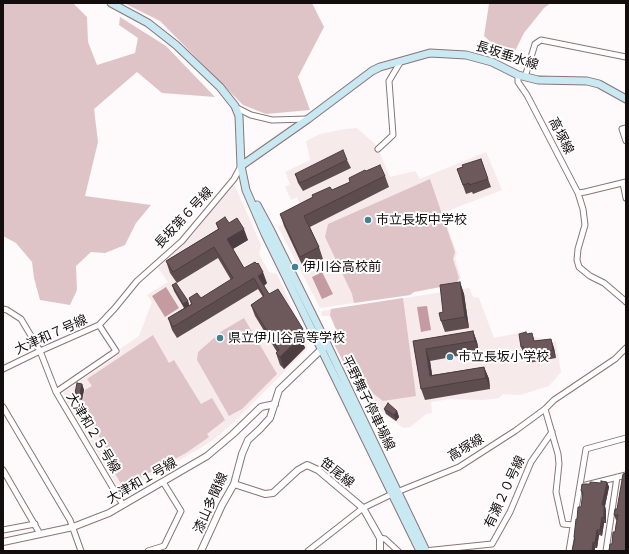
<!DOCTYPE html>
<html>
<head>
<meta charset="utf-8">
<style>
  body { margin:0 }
  #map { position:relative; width:629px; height:554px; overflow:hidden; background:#fef9fa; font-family:"IBM Plex Serif",serif }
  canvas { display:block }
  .frame { position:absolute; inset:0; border:4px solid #140d0e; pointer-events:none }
</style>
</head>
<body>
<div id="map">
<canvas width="629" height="554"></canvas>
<div class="frame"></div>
</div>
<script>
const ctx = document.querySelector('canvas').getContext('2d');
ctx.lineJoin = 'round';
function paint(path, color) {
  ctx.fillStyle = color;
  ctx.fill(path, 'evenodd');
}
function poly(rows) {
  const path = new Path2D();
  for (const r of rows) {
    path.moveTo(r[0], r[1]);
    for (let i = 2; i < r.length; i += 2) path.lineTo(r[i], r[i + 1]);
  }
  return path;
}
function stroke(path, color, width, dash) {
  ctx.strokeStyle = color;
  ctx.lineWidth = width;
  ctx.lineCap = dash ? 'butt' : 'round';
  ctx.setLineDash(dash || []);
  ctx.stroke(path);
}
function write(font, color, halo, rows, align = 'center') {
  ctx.font = font + ' "IBM Plex Serif","Noto Sans JP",serif';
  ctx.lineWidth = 4;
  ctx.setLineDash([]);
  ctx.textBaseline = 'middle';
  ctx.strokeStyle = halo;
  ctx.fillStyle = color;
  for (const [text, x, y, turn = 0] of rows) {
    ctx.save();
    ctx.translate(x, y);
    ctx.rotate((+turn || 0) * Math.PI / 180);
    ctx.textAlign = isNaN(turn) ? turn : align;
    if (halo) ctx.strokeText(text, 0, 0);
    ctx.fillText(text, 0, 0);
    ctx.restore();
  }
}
const built = poly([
  [357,128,377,146,390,177,415,171,420,179,486,152,502,190,442,213,457,253,455,258,461,278,456,284,414,292,410,295,320,308,278,227,304,214,297,197,291,200,285,187,290,184,285,172,310,160,306,141,320,134,345,129],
  [235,186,261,245,259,254,269,272,277,274,307,341,307,349,234,422,213,440,197,450,163,470,134,486,120,491,64,396,64,392,121,353,120,349,139,336,152,302,147,295,168,282,158,268,194,234,213,208],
  [469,288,473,297,479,298,494,338,518,333,556,342,561,372,549,386,520,395,503,394,499,398,483,400,450,399,431,402,432,413,426,414,419,420,410,427,403,428,362,396,333,342,338,334,330,316,322,316,321,311]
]);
const green = poly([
  [3,3,73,3,87,17,88,42,97,65,135,53,138,38,119,25,120,17,166,46,215,97,162,93,137,72,94,109,98,142,85,196,151,205,136,223,125,245,105,253,91,252,76,266,77,290,70,305,40,300,34,278,32,262,16,243,3,236],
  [124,3,312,3,324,27,298,77,310,110,266,114,243,105,160,21],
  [486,3,551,3,544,8,524,33,514,53,495,46,484,36,489,4],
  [430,179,455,252,453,259,459,278,456,284,414,292,410,295,354,303,352,294,325,237,328,224],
  [403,298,416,396,383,401,366,388,361,374,356,376,348,371,333,342,338,334,330,315,331,309],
  [244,318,277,374,242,409,229,416,197,360,198,352,222,331],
  [153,335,169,363,174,360,201,404,212,398,225,420,207,434,209,437,186,453,123,487,108,462,111,456,81,407,85,390,92,386,87,379]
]);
const water = poly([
  [322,272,333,294,322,299,312,277],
  [166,287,179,308,165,317,152,296],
  [427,306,431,330,421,332,417,307]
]);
const minor = poly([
  [518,75,518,82,527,95,578,193,583,209,585,225,578,249,577,260,579,267,590,276,604,283,624,300,626,302],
  [525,77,535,44,541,40,626,57],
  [235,107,251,115,272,120,308,119],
  [626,128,622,129,626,141],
  [378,149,393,135,389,81,401,61],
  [623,183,626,198],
  [578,193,585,192,626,182],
  [3,309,7,310,21,319,40,351,56,392,116,351,99,325],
  [3,369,40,351,99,325,115,308,137,281,182,241,234,179,241,166],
  [56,392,123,505],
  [3,407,70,520,81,551],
  [545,409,558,454,559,464,556,492,563,524,573,525],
  [3,470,40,534],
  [582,486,626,475],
  [3,530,35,524],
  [380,538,385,539,398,551],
  [148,551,164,546,181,511,163,482],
  [308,551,363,508,392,494,459,467,515,431,545,409,554,400,615,359,626,348],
  [424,551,492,544,510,512,531,462,552,432],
  [569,551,586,449,626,438],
  [606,551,617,477]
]);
const tertiary = poly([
  [234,484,265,494,273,493,298,470,307,465,318,470,363,508,380,538,380,551],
  [3,542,73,527,109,513,207,456,233,434,261,407,275,404],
  [201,551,222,505,234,484,242,454,248,440,260,429,270,418,279,390,327,344]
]);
const secondary = poly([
  [111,3,148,23,176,45,220,87,235,106,239,116,241,166,246,190,265,234,420,551],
  [241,166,308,119,372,71,380,67,430,53,466,55,492,62,518,75,538,80,587,81,599,84,626,99],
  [257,205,271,231,327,344,426,551]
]);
const wall = poly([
  [481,159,491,187,473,194,472,192,466,194,457,169],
  [347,160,351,168,303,191,298,183,295,174],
  [366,171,385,176,389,187,310,227,319,247,323,259,304,269,284,226,280,214,313,197,312,195,332,190,350,182],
  [216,223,229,223,248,240,233,249,244,268,267,283,264,286,269,294,307,340,303,343,305,348,284,369,280,365,276,353,277,352,255,316,251,305,263,297,258,289,177,338,172,330,168,318,184,308,174,291,172,285,188,301,189,306,191,304,189,298,201,298,231,280,218,258,177,283,170,273,166,261,218,229],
  [460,282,464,294,469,328,445,332,441,321,443,312],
  [473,331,477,342,479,352,430,361,432,375,484,367,489,379,490,389,425,400,421,389,413,341],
  [527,334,535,341,551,339,554,348,556,358,528,363,525,355,524,355,521,347],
  [82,384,84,390,82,400,77,399,75,393],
  [384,409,397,411,399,417,396,421,386,414],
  [607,482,609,487,605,506,606,511,606,523,604,523,602,536,599,535,597,548,595,548,595,551,572,551,574,540,574,537,577,519,581,507,583,497,581,491,590,484,601,483],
  [617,509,626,551,612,544,615,532,617,521,616,520,614,515]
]);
const shadedWall = poly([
  [244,229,248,240,231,250,227,239],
  [263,272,267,283,262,287,258,276],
  [460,282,464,294,469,328,465,317],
  [188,301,190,307,185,310,183,304],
  [303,329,307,340,303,343,305,348,284,369,280,357,297,333],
  [473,331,477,342,479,352,475,341],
  [551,339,554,348,556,358,553,350],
  [426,349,430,361,434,387,430,376],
  [484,367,489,379,490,389,486,378],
  [82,384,84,390,82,400,80,394],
  [397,411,399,417,396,421,394,415],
  [607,482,609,487,605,506,606,511,606,523,604,518,602,505],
  [602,517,604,523,602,536,600,530],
  [597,530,599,535,597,548,595,543],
  [593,542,595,548,595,551,592,551]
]);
const building = poly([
  [343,150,347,160,300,183,295,174,343,150],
  [481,159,488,179,469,185,469,183,463,185,457,169,463,167,462,165,481,159],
  [380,165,385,176,304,216,319,247,300,257,280,214,313,197,312,195,330,187,332,190,350,182,349,178,365,170,366,171,380,165],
  [225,217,229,223,237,218,244,229,227,239,244,268,255,262,257,264,258,263,263,272,258,276,269,294,278,289,303,329,297,333,301,337,280,357,276,353,279,350,251,305,264,296,254,278,173,327,168,318,192,304,189,298,197,293,201,298,233,278,214,247,173,272,166,261,219,229,216,223,225,217],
  [460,282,465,317,441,321,439,313,443,312,440,285,460,282],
  [176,283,188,301,183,304,172,285,176,283],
  [473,331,475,341,426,349,430,376,484,367,486,378,421,389,413,341,473,331],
  [526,332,527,334,532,333,534,341,551,339,553,350,525,354,524,347,521,347,519,334,526,332],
  [77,383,82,384,80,394,75,393,77,383],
  [388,403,397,411,394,415,384,409,388,403],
  [626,473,626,551,609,551,610,544,612,544,613,532,615,532,616,525,618,515,614,515,615,509,617,509,623,474,626,473],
  [601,481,607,482,602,505,604,505,604,518,602,517,600,530,597,530,595,543,593,542,592,551,572,551,575,538,574,537,576,519,577,519,578,507,581,507,583,492,581,491,582,484,590,484,590,482,601,483,601,481]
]);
const markers = [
  [368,220,4,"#428196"],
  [295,267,4,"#428196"],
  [220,338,4,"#428196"],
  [450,357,4,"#428196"]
];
const streetNames = [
  ["長坂垂水線",507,56,18],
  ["高塚線",561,136,63],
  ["長坂第６号線",184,218,-47],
  ["大津和７号線",51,335,-24],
  ["平野舞子停車場線",368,403,64],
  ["大津和２５号線",93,433,59],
  ["高塚線",466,448,-31],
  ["笹尾線",337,473,38],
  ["大津和１号線",142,481,-30],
  ["有瀬２０号線",505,492,-65],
  ["漆山多聞線",211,503,-66]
];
const poiNames = [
  ["市立長坂中学校",376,220],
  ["伊川谷高校前",303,267],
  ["県立伊川谷高等学校",228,338],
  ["市立長坂小学校",458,357]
];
paint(built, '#f7eaeb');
paint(green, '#dfc4c7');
paint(water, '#c39ba1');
stroke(minor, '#8b7578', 7);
stroke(tertiary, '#8b7578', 8);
stroke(secondary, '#8b7578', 9);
stroke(minor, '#fff', 5);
stroke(tertiary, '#fff', 6);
stroke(secondary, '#c8e8f2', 7);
paint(wall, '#5e4d4f');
paint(shadedWall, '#4c3e40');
paint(building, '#6d595c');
stroke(building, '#4c3e40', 1);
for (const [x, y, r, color] of markers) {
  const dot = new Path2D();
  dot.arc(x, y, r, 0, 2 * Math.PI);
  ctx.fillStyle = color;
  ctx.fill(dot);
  stroke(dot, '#fff', 1.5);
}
write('13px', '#140d0e', '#fff', streetNames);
write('13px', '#140d0e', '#fff', poiNames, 'left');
</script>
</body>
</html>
